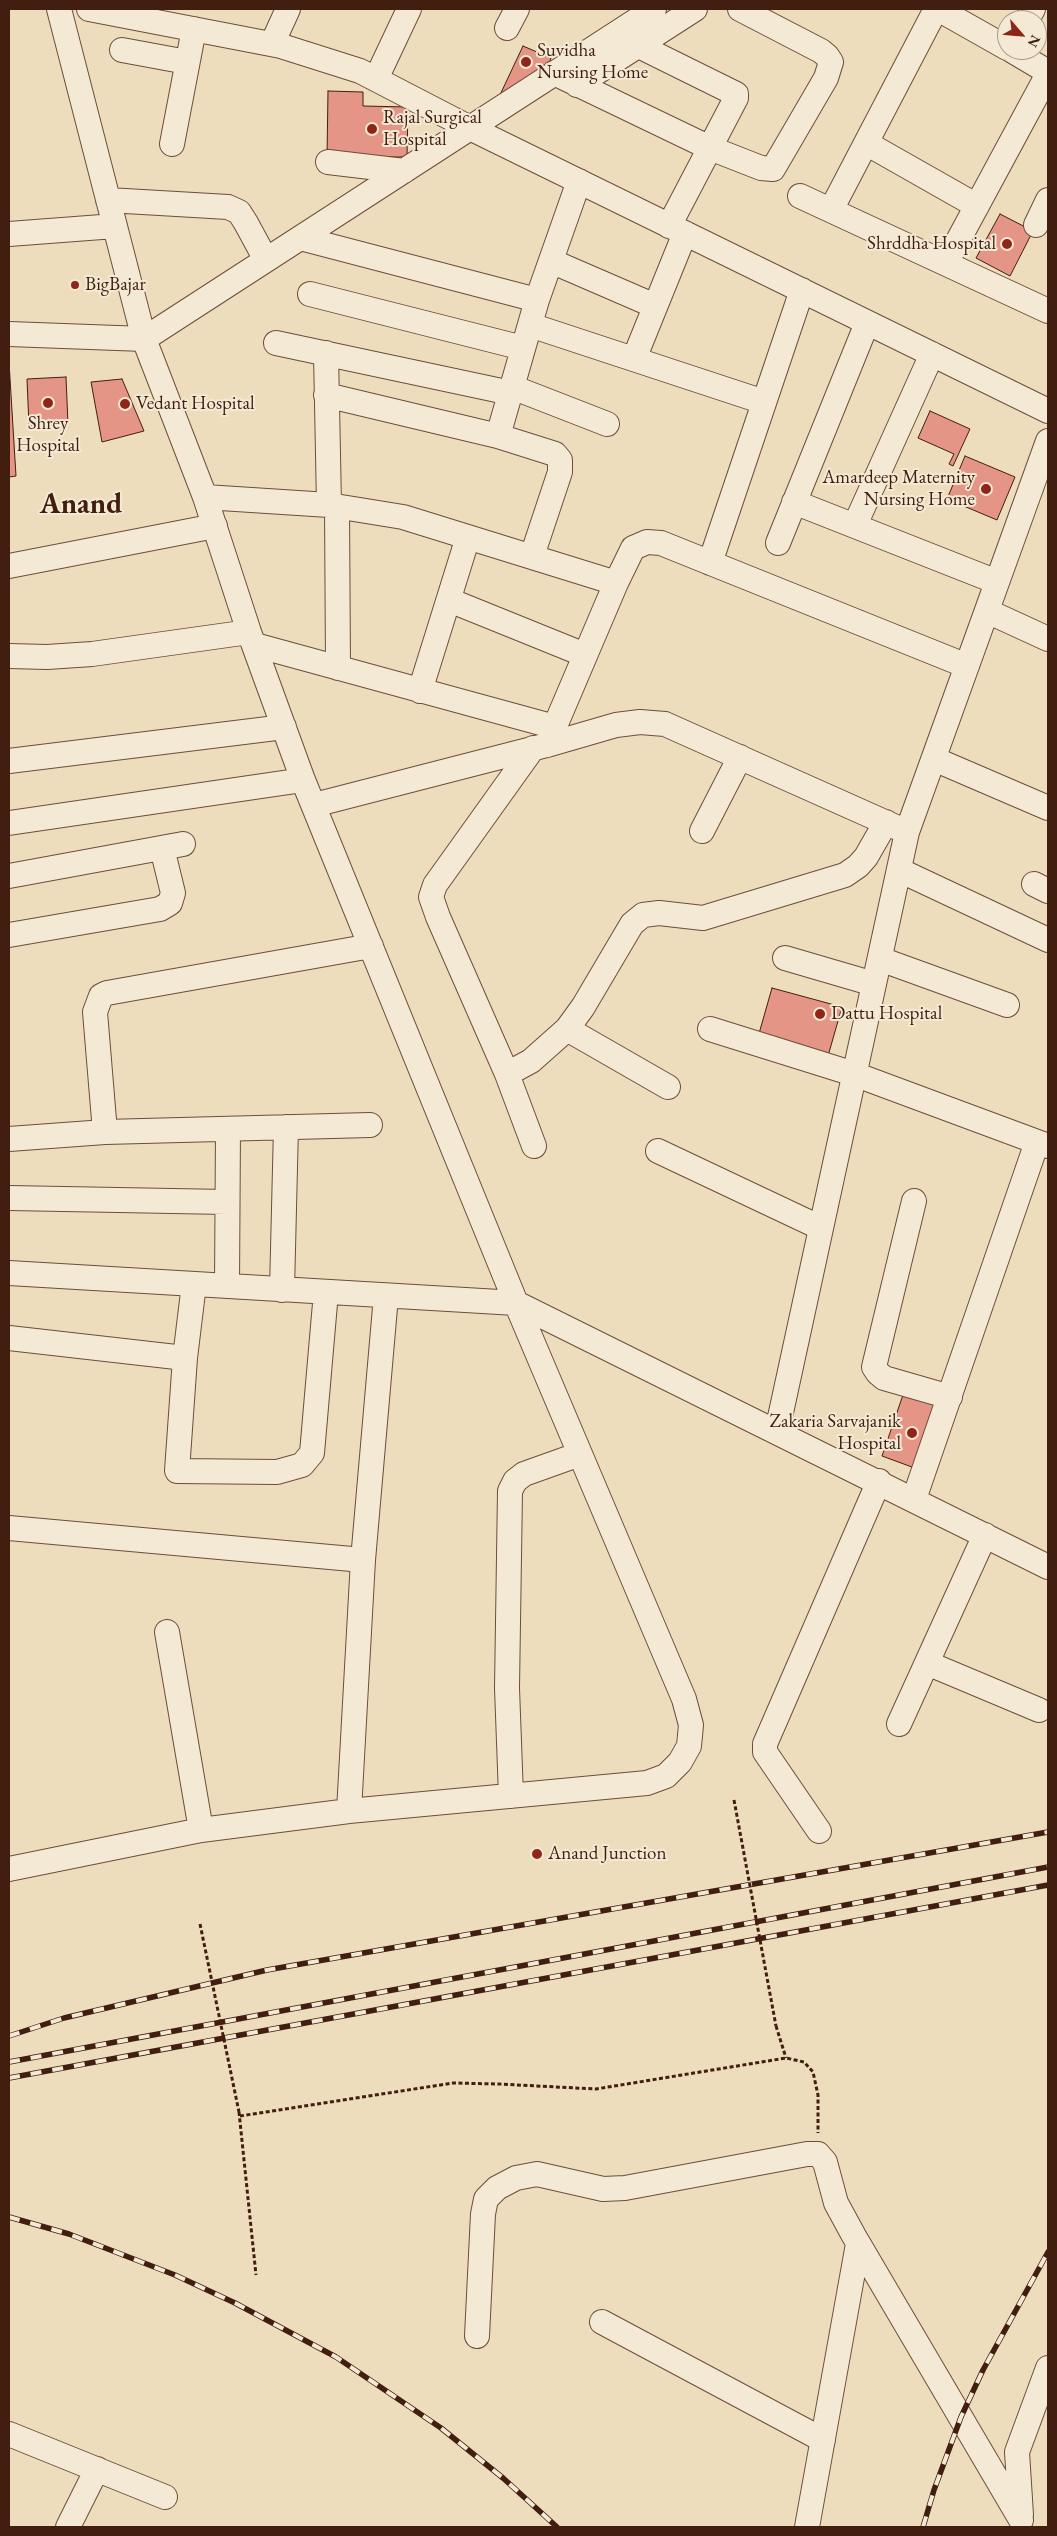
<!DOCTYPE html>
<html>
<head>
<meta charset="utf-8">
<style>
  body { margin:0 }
  #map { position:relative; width:1057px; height:2536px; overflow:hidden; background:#eeddbd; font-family:"EB Garamond",serif }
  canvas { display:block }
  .frame { position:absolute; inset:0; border:10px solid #411e0f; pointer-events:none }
  .north { position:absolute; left:997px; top:10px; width:50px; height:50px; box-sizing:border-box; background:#f4e9d4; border:1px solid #ac9885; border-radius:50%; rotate:117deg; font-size:14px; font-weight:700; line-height:20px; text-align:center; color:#411e0f }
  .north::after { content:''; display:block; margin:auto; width:18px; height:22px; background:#8f2418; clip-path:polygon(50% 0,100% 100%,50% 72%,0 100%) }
</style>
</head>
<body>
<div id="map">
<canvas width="1057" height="2536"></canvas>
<div class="frame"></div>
<div class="north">N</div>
</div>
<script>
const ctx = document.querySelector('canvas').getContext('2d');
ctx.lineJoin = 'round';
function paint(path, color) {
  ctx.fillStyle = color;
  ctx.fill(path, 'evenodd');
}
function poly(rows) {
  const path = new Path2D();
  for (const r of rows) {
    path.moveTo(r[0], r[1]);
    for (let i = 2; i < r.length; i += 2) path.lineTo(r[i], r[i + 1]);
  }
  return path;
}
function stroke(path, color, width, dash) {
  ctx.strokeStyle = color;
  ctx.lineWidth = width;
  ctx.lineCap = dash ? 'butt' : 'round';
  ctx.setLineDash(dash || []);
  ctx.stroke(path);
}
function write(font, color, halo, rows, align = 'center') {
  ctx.font = font + ' "EB Garamond",serif';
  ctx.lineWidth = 4;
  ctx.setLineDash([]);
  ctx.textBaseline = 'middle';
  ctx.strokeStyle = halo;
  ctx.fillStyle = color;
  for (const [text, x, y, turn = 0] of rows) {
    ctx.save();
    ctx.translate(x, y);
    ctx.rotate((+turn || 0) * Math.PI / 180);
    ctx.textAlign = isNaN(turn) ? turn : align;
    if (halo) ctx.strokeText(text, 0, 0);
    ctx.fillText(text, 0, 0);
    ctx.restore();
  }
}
const building = poly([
  [523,46,551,58,547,68,499,97,523,46],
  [328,91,363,92,363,106,408,107,407,157,327,157,328,91],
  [1000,214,1033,231,1010,276,976,258,1000,214],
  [9,362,16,476,9,477,9,362],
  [66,377,68,424,29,426,27,379,66,377],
  [122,379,144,431,102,442,91,382,122,379],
  [930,411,970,429,953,466,949,464,954,454,918,438,930,411],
  [965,456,1015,477,997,520,947,499,965,456],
  [772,988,842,1007,828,1056,758,1037,772,988],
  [905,1389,944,1403,920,1470,882,1456,905,1389]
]);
const path = poly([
  [776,2026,786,2058],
  [239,2112,256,2275],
  [240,2116,453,2083,499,2084,596,2089,786,2058,804,2062,813,2072,818,2095,818,2133]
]);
const minor = poly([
  [89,9,281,46,360,71,470,128,1048,411],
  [938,9,1007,48],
  [1027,20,1033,9],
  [507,28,517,9],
  [272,44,288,9],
  [639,46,736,94,736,98,669,226],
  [122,50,187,62],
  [1011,50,1048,72],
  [554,73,710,148,761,168,773,169,826,78,831,62,827,56,821,51,740,9],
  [376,79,409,9],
  [577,85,695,9],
  [866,143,977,206],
  [172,144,194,29],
  [328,162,404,171],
  [800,196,1048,311],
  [108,200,228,207,239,212,246,223,266,260],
  [831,210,936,9],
  [1036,225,1048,200],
  [9,234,115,226],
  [300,238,537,300],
  [551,261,655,306],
  [946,263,1048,74],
  [310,294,523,348],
  [530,325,764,402],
  [9,334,144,339,654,9],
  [276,343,511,393],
  [326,353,329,505],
  [634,359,685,233],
  [512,387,607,424],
  [326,395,498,436,555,454,560,460,560,472,532,556],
  [498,436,537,300,579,181],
  [205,497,329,505,403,517,616,583],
  [794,502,997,582],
  [337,506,338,668],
  [855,525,932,354],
  [778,543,867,323],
  [710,563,802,290],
  [9,566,215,526],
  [449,600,585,655],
  [987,611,1048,639],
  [255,645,555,727],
  [9,656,47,657,92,654,249,632],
  [420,691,468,537],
  [547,745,616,583,633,548,647,542,661,543,967,666],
  [533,748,435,885,431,897,438,917,507,1074,534,1146],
  [934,759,1048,808],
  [9,761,284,727],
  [314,805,547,745,616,725,640,722,665,724,907,832],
  [9,823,303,780],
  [702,831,740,757],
  [899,870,1048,940],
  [9,876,183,844],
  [1034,884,1048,891],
  [9,935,160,909,170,903,173,893,162,848],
  [785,958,874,984],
  [880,959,1007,1005],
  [567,1029,668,1087],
  [710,1029,854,1074,1048,1146],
  [507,1074,531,1061,567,1029,583,1007,632,924,643,915,659,913,703,918,845,875,858,866,866,857,886,822],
  [105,1132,95,1012,101,996,107,993,371,946],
  [9,1139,105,1132,370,1125],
  [658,1151,821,1228],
  [9,1198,227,1202],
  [914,1201,874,1367,878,1373,884,1378,950,1397],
  [9,1273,516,1303,1048,1567],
  [194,1284,185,1358,177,1471,277,1472,302,1465,312,1453,326,1292],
  [227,1286,228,1129],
  [282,1290,286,1127],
  [9,1338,185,1358],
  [777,1431,907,832,1048,441],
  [914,1499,1037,1142],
  [9,1528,363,1560],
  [167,1632,201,1830],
  [927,1663,1039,1710],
  [899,1724,985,1535],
  [511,1796,507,1688,510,1491,515,1481,524,1474,580,1454],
  [349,1811,363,1560,386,1296],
  [819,1831,765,1752,765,1744,879,1481],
  [9,1869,201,1830,349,1811,647,1783,666,1776,680,1762,689,1746,691,1725,684,1699,516,1303,303,780,249,632,205,497,144,339,59,9],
  [602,2322,823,2440],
  [477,2336,483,2214,486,2199,497,2188,516,2178,537,2174,603,2189,625,2188,807,2154,818,2154,825,2162,836,2203,854,2236,1021,2520],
  [9,2434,165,2497],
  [1021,2515,1017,2452,1048,2368],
  [68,2527,97,2469],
  [807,2527,858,2244]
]);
const rail = poly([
  [9,2036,64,2018,267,1970,1048,1832],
  [9,2062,1048,1867],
  [9,2078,1048,1885],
  [9,2217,69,2234,175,2275,235,2303,336,2357,441,2428,503,2478,557,2527],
  [923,2527,934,2490,961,2417,983,2370,1048,2252]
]);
const pathBridge = poly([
  [734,1800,776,2026],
  [200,1924,239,2112]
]);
const markers = [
  [526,62,6,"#8f2418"],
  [372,129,6,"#8f2418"],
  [1007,244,6,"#8f2418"],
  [75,285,5,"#8f2418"],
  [48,403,6,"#8f2418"],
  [125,404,6,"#8f2418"],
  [986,489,6,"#8f2418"],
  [820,1014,6,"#8f2418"],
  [912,1433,6,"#8f2418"],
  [537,1854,6,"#8f2418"]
];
const poiNames = [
  ["Suvidha",537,51],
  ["Nursing Home",537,73],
  ["Rajal Surgical",383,118],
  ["Hospital",383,140],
  ["Shrddha Hospital",996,244,"right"],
  ["BigBajar",85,285],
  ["Vedant Hospital",136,404],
  ["Shrey",48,424,"center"],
  ["Hospital",48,446,"center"],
  ["Amardeep Maternity",975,478,"right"],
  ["Nursing Home",975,500,"right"],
  ["Dattu Hospital",831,1014],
  ["Zakaria Sarvajanik",901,1422,"right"],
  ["Hospital",901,1444,"right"],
  ["Anand Junction",548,1854]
];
const townNames = [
  ["Anand",81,505]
];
paint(building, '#e49585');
stroke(building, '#411e0f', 1);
stroke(minor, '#6c4e3a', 26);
stroke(path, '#411e0f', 3, [4, 2.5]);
stroke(minor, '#f4e9d4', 24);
stroke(rail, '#411e0f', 5.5);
stroke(rail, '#f4e9d4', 4, [11]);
stroke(pathBridge, '#411e0f', 3, [4, 2.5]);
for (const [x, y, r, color] of markers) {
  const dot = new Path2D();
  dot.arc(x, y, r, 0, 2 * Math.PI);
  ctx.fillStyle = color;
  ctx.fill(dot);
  stroke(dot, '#f4e9d4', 2);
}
write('19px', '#411e0f', '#f4e9d4', poiNames, 'left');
write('bold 29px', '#411e0f', '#f4e9d4', townNames);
</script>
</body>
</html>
